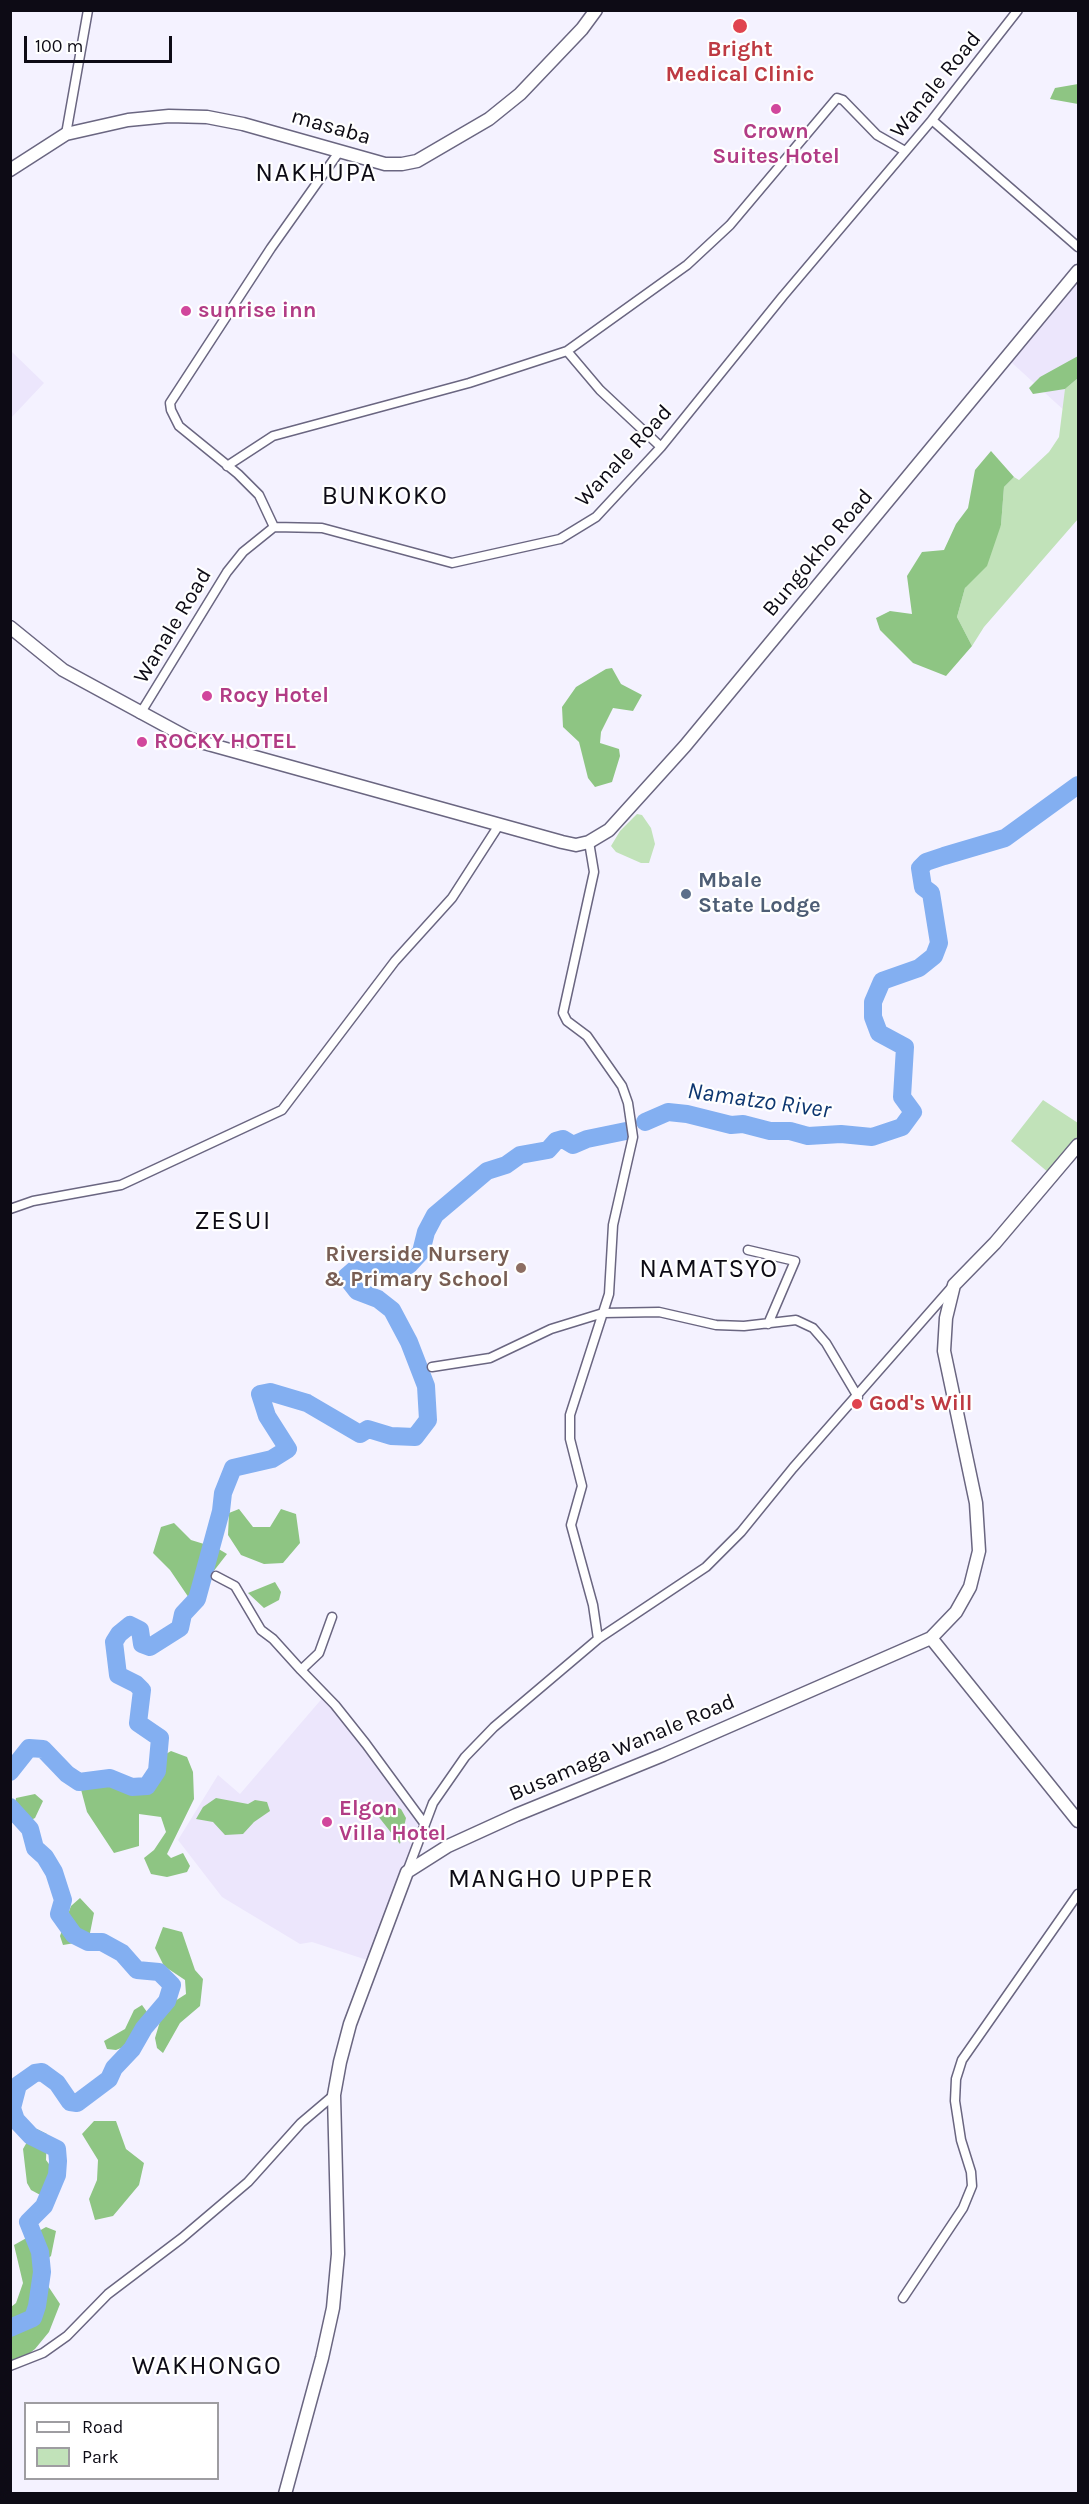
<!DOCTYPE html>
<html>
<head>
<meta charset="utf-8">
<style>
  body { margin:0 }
  #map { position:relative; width:1089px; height:2504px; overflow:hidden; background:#f4f2ff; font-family:Karla,sans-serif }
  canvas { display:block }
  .frame { position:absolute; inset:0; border:12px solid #0d0b15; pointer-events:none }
  .legend { position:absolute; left:24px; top:2402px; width:195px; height:78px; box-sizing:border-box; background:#fff; border:2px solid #9e9da1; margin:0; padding:8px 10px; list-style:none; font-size:18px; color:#0d0b15 }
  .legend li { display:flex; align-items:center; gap:12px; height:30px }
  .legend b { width:30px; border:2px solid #9e9da1 }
  .scale { position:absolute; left:24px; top:36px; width:148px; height:27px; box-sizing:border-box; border:3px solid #0d0b15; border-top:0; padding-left:8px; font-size:18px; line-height:21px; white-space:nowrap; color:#0d0b15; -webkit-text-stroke:4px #fff; paint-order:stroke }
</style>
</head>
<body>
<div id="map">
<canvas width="1089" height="2504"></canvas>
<div class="frame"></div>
<ul class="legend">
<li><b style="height:8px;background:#fff"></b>Road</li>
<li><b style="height:16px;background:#c1e2b9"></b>Park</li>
</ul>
<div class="scale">100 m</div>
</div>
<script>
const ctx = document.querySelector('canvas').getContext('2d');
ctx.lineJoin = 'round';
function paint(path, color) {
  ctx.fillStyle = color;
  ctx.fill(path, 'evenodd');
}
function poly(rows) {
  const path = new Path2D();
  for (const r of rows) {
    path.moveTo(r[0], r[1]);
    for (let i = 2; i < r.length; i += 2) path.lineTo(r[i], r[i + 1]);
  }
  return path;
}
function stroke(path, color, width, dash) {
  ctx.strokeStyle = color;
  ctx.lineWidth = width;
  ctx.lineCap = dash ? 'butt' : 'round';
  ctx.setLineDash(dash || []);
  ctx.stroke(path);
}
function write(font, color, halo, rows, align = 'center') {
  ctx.font = font + ' Karla,sans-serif';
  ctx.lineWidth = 4.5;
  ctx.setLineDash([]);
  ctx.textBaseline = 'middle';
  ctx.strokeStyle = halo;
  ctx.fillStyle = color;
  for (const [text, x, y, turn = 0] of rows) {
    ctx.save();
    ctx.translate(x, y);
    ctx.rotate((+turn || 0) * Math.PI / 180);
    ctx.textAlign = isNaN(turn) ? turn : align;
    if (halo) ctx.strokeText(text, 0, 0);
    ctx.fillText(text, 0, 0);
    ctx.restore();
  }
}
const commercial = poly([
  [1078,281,1078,423,1011,362],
  [11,351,44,383,11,418,10,418],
  [325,1695,421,1824,367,1960,312,1942,300,1944,222,1897,178,1840,218,1775,240,1794]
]);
const green = poly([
  [1078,378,1078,519,984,627,972,646,957,617,965,588,1001,525,1004,487,1014,477,1019,480,1049,452,1059,437,1065,389],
  [637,814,642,815,651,828,655,844,649,863,641,863,616,852,611,846,620,831],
  [1043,1100,1078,1123,1078,1136,1049,1173,1011,1141]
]);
const forest = poly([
  [1078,84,1078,104,1050,99,1055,88],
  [1078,356,1078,378,1065,389,1033,394,1029,388,1040,377],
  [991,451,1014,477,1004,487,1001,525,987,566,965,588,957,617,972,646,946,676,913,663,880,630,876,618,890,611,912,614,907,576,922,552,944,550,956,524,968,508,975,470],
  [612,668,621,684,642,695,633,711,613,708,601,732,600,743,619,749,620,756,612,782,595,787,588,778,579,742,563,727,562,707,576,687,606,669],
  [239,1509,253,1527,270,1527,281,1509,296,1514,300,1543,283,1563,264,1564,241,1555,228,1535,229,1513],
  [174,1523,191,1540,217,1548,227,1554,213,1572,204,1593,189,1598,170,1570,153,1553,161,1527],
  [275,1582,281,1592,279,1600,264,1608,248,1593],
  [171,1751,187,1757,193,1772,194,1799,167,1854,171,1858,183,1853,190,1866,187,1872,167,1877,151,1874,144,1858,154,1850,166,1832,161,1817,139,1814,139,1846,114,1853,87,1812,79,1782,110,1778,132,1787,147,1786,157,1771,161,1757],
  [35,1794,43,1801,35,1818,29,1821,14,1810,16,1798],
  [216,1798,248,1804,255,1800,267,1802,270,1811,254,1822,243,1834,225,1835,213,1822,196,1819,203,1807],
  [387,1803,401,1809,406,1818,400,1844,378,1816],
  [80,1898,94,1913,90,1933,75,1943,63,1945,60,1936,71,1906],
  [163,1927,182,1932,195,1970,203,1979,200,2006,180,2023,163,2053,157,2048,155,2038,164,2008,186,1994,185,1980,164,1966,155,1948],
  [142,2005,152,2019,136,2042,116,2050,107,2049,104,2041,125,2029,134,2010],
  [94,2121,116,2121,126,2149,144,2163,139,2185,113,2216,95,2220,89,2199,97,2180,98,2160,82,2134],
  [35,2128,47,2134,46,2160,57,2175,44,2197,31,2190,27,2183,23,2149],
  [46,2227,56,2231,51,2256,36,2268,60,2304,49,2332,35,2349,22,2359,11,2361,11,2307,16,2303,23,2283,14,2245]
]);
const river = poly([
  [645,1122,668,1112,687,1114,731,1125,743,1124,770,1131,790,1131,808,1136,841,1134,872,1137,902,1127,913,1112,902,1097,905,1047,879,1033,873,1017,873,1002,882,981,919,968,934,956,939,943,931,893,923,887,920,868,926,862,944,856,1005,838,1078,785],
  [10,1772,29,1748,43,1749,67,1774,79,1782,110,1778,132,1787,147,1786,157,1771,160,1738,138,1723,142,1690,136,1684,118,1675,114,1642,119,1634,130,1625,140,1630,142,1644,150,1647,180,1628,183,1614,197,1599,221,1511,223,1493,233,1468,272,1459,288,1449,267,1416,260,1394,270,1392,307,1403,360,1434,368,1429,391,1436,415,1437,428,1420,426,1386,409,1342,392,1310,378,1299,357,1291,346,1277,354,1270,385,1272,409,1265,421,1252,426,1232,435,1215,487,1171,506,1165,520,1155,548,1150,556,1141,563,1139,573,1145,587,1139,626,1131],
  [10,1807,30,1829,35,1848,45,1857,54,1872,63,1900,59,1914,74,1935,88,1942,102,1942,122,1953,137,1970,159,1972,172,1985,167,2001,144,2028,132,2049,114,2068,109,2079,77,2103,70,2102,57,2083,42,2072,35,2073,18,2085,12,2108,16,2120,31,2136,57,2149,58,2161,57,2175,44,2206,28,2222,40,2252,42,2272,37,2306,33,2318,10,2328]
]);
const street = poly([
  [932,120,1078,247],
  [66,134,88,10],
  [567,351,600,390,661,447],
  [227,466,273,436,469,383,567,351,687,265,730,225,837,98,843,100,877,135,905,151],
  [274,527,259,495,238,474,179,426,171,410,170,403,271,248,339,152],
  [140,714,227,572,243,552,274,527,322,528,452,563,560,539,596,517,661,447,783,296,932,120,1018,10],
  [589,842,594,872,563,1013,567,1021,587,1036,622,1086,628,1103,633,1137,613,1225,609,1294,570,1415,570,1439,582,1486,571,1525,593,1605,598,1639],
  [10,1209,33,1201,121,1185,282,1110,395,961,452,898,499,825],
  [748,1250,795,1261,768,1324],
  [432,1367,490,1358,551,1329,603,1313,659,1312,716,1325,744,1326,796,1320,813,1328,826,1343,858,1397],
  [216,1576,235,1586,261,1630,273,1639,301,1670],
  [332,1617,319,1653,301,1670,335,1705,366,1744,424,1823],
  [407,1872,433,1803,465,1757,494,1727,598,1639,706,1567,741,1532,793,1468,952,1287],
  [903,2298,963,2208,972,2186,971,2172,961,2140,955,2101,956,2079,962,2060,1078,1894],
  [10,2366,43,2353,67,2336,108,2294,182,2238,248,2182,301,2123,334,2095]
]);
const secondary = poly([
  [10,170,66,134,128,120,169,116,207,117,243,124,385,164,402,164,417,161,489,119,520,94,582,29,596,10],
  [10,627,63,670,190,739,562,842,576,845,589,842,609,830,685,746,1078,271],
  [931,1638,1078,1821],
  [285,2494,322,2358,333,2308,338,2254,334,2095,340,2062,350,2024,407,1872,448,1846,516,1815,663,1755,931,1638,956,1612,970,1587,979,1551,976,1503,944,1351,946,1318,954,1285,995,1243,1078,1145]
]);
const markers = [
  [740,26,8,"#e0444e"],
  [776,109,6,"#d1479c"],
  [186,311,6,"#d1479c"],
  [207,696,6,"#d1479c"],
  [142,742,6,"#d1479c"],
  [686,894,6,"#5c6f8a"],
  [521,1268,6,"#8d6e63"],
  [857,1404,6,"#e0444e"],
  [327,1822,6,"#d1479c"]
];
const healthNames = [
  ["Bright",740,50],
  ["Medical Clinic",740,75],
  ["God's Will",869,1404,"left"]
];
const streetNames = [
  ["Wanale Road",936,85,-51],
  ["masaba",331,127,16],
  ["Wanale Road",624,456,-47],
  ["Bungokho Road",818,553,-50],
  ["Wanale Road",173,626,-59],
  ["Busamaga Wanale Road",622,1748,-23]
];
const hotelNames = [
  ["Crown",776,132,"center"],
  ["Suites Hotel",776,157,"center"],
  ["sunrise inn",198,311],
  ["Rocy Hotel",219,696],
  ["ROCKY HOTEL",154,742],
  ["Elgon",339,1809],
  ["Villa Hotel",339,1834]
];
const serviceNames = [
  ["Mbale",698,881],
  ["State Lodge",698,906]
];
const educationNames = [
  ["Riverside Nursery",509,1255],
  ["& Primary School",509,1280]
];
const waterNames = [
  ["Namatzo River",759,1101,8]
];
const quarterNames = [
  ["NAKHUPA",316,174],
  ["BUNKOKO",385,497],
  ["ZESUI",233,1222],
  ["NAMATSYO",709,1270],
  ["MANGHO UPPER",551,1880],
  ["WAKHONGO",207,2367]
];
paint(commercial, '#ece6fc');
paint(green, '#c1e2b9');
paint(forest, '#8ec583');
stroke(river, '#83aff1', 18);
stroke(street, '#6a6681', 11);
stroke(secondary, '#6a6681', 15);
stroke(street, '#fff', 8);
stroke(secondary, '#fff', 12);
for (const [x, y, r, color] of markers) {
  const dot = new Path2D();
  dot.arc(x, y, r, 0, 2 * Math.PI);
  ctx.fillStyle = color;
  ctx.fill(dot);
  stroke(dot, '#fff', 2);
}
write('bold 22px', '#be3a42', '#fff', healthNames);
write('22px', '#0d0b15', '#fff', streetNames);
write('bold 22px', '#b23c85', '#fff', hotelNames, 'left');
write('bold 22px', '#4e5e75', '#fff', serviceNames, 'left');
write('bold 22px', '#785e54', '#fff', educationNames, 'right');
write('italic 24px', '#0d3670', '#fff', waterNames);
ctx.letterSpacing = '1.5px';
write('26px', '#0d0b15', '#fff', quarterNames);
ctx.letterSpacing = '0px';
</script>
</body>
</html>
